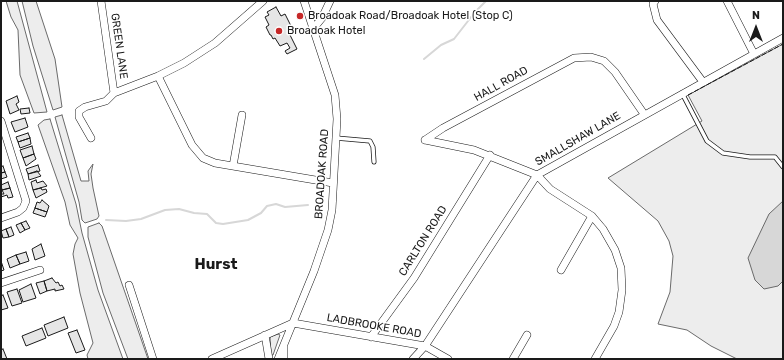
<!DOCTYPE html>
<html>
<head>
<meta charset="utf-8">
<style>
  body { margin:0 }
  #map { position:relative; width:784px; height:360px; overflow:hidden; background:#fff; font-family:Rubik,sans-serif }
  canvas { display:block }
  .frame { position:absolute; inset:0; border:2px solid #1a1a1a; pointer-events:none }
  .north { position:absolute; left:736px; top:8px; width:40px; height:40px; -webkit-text-stroke:3px #fff; paint-order:stroke; rotate:0deg; font-size:11px; font-weight:700; line-height:16px; text-align:center; color:#1a1a1a }
  .north::after { content:''; display:block; margin:auto; width:14px; height:18px; background:#1a1a1a; clip-path:polygon(50% 0,100% 100%,50% 72%,0 100%) }
</style>
</head>
<body>
<div id="map">
<canvas width="784" height="360"></canvas>
<div class="frame"></div>
<div class="north">N</div>
</div>
<script>
const ctx = document.querySelector('canvas').getContext('2d');
ctx.lineJoin = 'round';
function paint(path, color) {
  ctx.fillStyle = color;
  ctx.fill(path, 'evenodd');
}
function poly(rows) {
  const path = new Path2D();
  for (const r of rows) {
    path.moveTo(r[0], r[1]);
    for (let i = 2; i < r.length; i += 2) path.lineTo(r[i], r[i + 1]);
  }
  return path;
}
function stroke(path, color, width, dash) {
  ctx.strokeStyle = color;
  ctx.lineWidth = width;
  ctx.lineCap = dash ? 'butt' : 'round';
  ctx.setLineDash(dash || []);
  ctx.stroke(path);
}
function write(font, color, halo, rows, align = 'center') {
  ctx.font = font + ' Rubik,sans-serif';
  ctx.lineWidth = 3;
  ctx.setLineDash([]);
  ctx.textBaseline = 'middle';
  ctx.strokeStyle = halo;
  ctx.fillStyle = color;
  for (const [text, x, y, turn = 0] of rows) {
    ctx.save();
    ctx.translate(x, y);
    ctx.rotate((+turn || 0) * Math.PI / 180);
    ctx.textAlign = isNaN(turn) ? turn : align;
    if (halo) ctx.strokeText(text, 0, 0);
    ctx.fillText(text, 0, 0);
    ctx.restore();
  }
}
const built = poly([
  [6,1,17,1,47,112,34,113,20,75,18,30,11,17,6,1],
  [22,1,36,1,55,59,62,107,53,110,33,46,22,1],
  [783,44,783,359,737,359,711,346,687,330,658,324,670,292,673,256,669,241,658,221,608,178,702,121,688,95,783,44],
  [62,115,81,181,89,181,88,171,93,164,91,174,93,188,99,216,97,219,85,223,82,220,79,202,55,117,62,115],
  [50,119,76,204,82,233,98,290,123,359,88,359,87,355,93,343,80,293,73,254,75,244,78,238,70,225,65,202,38,125,44,120,50,119],
  [99,223,102,226,148,359,128,359,103,293,88,237,88,227,99,223],
  [278,334,280,335,273,355,271,355,270,337,278,334]
]);
const water = poly([
  [783,201,783,281,778,286,764,289,755,280,748,258,769,214,783,201]
]);
const stream = poly([
  [424,59,441,45,454,39,475,12,486,1],
  [106,220,126,221,141,219,165,210,179,209,194,213,207,214,216,223,223,224,248,220,261,213,267,206,276,204,285,207,308,205]
]);
const building = poly([
  [276,7,281,16,285,14,291,26,288,27,289,30,288,31,297,49,287,54,285,51,290,48,287,43,280,46,275,38,273,39,271,35,270,35,266,27,269,25,265,17,269,15,267,12,276,7],
  [17,96,19,102,16,104,19,110,10,114,6,101,17,96],
  [29,108,30,113,21,114,20,109,29,108],
  [25,118,28,127,15,132,11,122,25,118],
  [28,133,30,138,18,142,16,137,28,133],
  [30,138,31,144,20,148,18,142,30,138],
  [32,146,34,154,23,158,20,150,32,146],
  [34,154,36,159,26,166,23,158,34,154],
  [38,165,40,171,28,174,26,169,38,165],
  [3,166,5,172,1,173,1,167,3,166],
  [37,171,41,176,29,180,28,174,37,171],
  [5,172,7,177,1,179,1,173,5,172],
  [36,180,37,183,43,181,47,186,33,190,31,182,36,180],
  [8,182,10,188,2,190,1,185,8,182],
  [10,188,13,197,8,198,7,195,1,197,1,194,4,194,2,190,10,188],
  [41,188,42,190,46,189,47,192,36,198,33,190,41,188],
  [42,200,49,206,47,212,35,208,37,202,40,203,42,200],
  [35,208,47,212,45,217,33,213,35,208],
  [26,221,30,228,25,230,21,223,26,221],
  [21,223,25,230,20,233,16,225,21,223],
  [11,227,14,235,9,237,6,229,11,227],
  [6,229,9,237,3,238,1,231,6,229],
  [41,244,45,256,35,260,32,249,41,244],
  [26,252,29,261,20,264,16,255,26,252],
  [16,255,20,264,10,268,7,259,16,255],
  [1,261,4,270,1,271,1,261],
  [52,278,56,283,58,282,60,286,62,285,64,289,55,291,55,289,47,291,44,281,52,278],
  [44,281,47,291,40,294,36,283,44,281],
  [31,284,36,298,23,302,19,290,31,284],
  [17,289,22,303,12,306,7,292,17,289],
  [3,295,8,308,1,310,1,296,3,295],
  [64,317,68,328,48,336,44,325,64,317],
  [42,328,46,338,26,346,22,336,42,328],
  [77,330,85,350,76,353,68,333,77,330],
  [3,349,7,359,1,359,1,350,3,349]
]);
const lane = poly([
  [682,93,707,141,723,153,750,157,775,157,783,167],
  [336,138,370,141,373,147,374,162]
]);
const street = poly([
  [101,1,114,93],
  [655,1,653,4,657,20,703,82],
  [727,1,754,54],
  [313,29,322,18,330,1],
  [158,76,192,145,203,158,215,163,333,183],
  [91,138,79,117,79,111,85,107,106,101,114,93,158,76,184,63,215,43,263,1],
  [425,140,474,150,537,175,550,189,592,216,603,229,615,250,621,268,622,290,619,312,614,326,595,359],
  [425,140,443,128,574,58,591,57,604,61,615,72,644,114],
  [233,166,242,115],
  [1,218,18,212,23,208,26,201,1,121],
  [561,270,592,216],
  [1,283,40,270],
  [129,285,153,359],
  [293,323,425,346,448,359],
  [265,335,269,359],
  [371,337,414,278,490,155],
  [212,359,293,323],
  [278,359,314,271,328,230,332,210,337,119,335,95,304,1],
  [284,359,284,346],
  [413,359,425,346,537,175,783,38],
  [513,359,527,335]
]);
const fence = poly([
  [688,95,783,44]
]);
const markers = [
  [300,16,4,"#c62828"],
  [279,31,4,"#c62828"]
];
const poiNames = [
  ["Broadoak Road/Broadoak Hotel (Stop C)",308,16],
  ["Broadoak Hotel",287,31]
];
const streetNames = [
  ["GREEN LANE",119,46,82],
  ["HALL ROAD",501,84,-29],
  ["SMALLSHAW LANE",578,139,-30],
  ["BROADOAK ROAD",322,174,-86],
  ["CARLTON ROAD",423,241,-58],
  ["LADBROOKE ROAD",374,326,10]
];
const districtNames = [
  ["Hurst",216,265]
];
paint(built, '#ededed');
stroke(built, '#6a6a6a', 1);
paint(water, '#d7d7d7');
stroke(water, '#6a6a6a', 1);
stroke(stream, '#d7d7d7', 2);
paint(building, '#e6e6e6');
stroke(building, '#1a1a1a', 1);
stroke(lane, '#1a1a1a', 5);
stroke(street, '#1a1a1a', 8);
stroke(lane, '#fff', 3.5);
stroke(street, '#fff', 7);
stroke(fence, '#1a1a1a', 1, [5, 2]);
for (const [x, y, r, color] of markers) {
  const dot = new Path2D();
  dot.arc(x, y, r, 0, 2 * Math.PI);
  ctx.fillStyle = color;
  ctx.fill(dot);
  stroke(dot, '#fff', 1.5);
}
write('11px', '#1a1a1a', '#fff', poiNames, 'left');
write('11px', '#1a1a1a', '#fff', streetNames);
write('bold 15px', '#1a1a1a', '#fff', districtNames);
</script>
</body>
</html>
